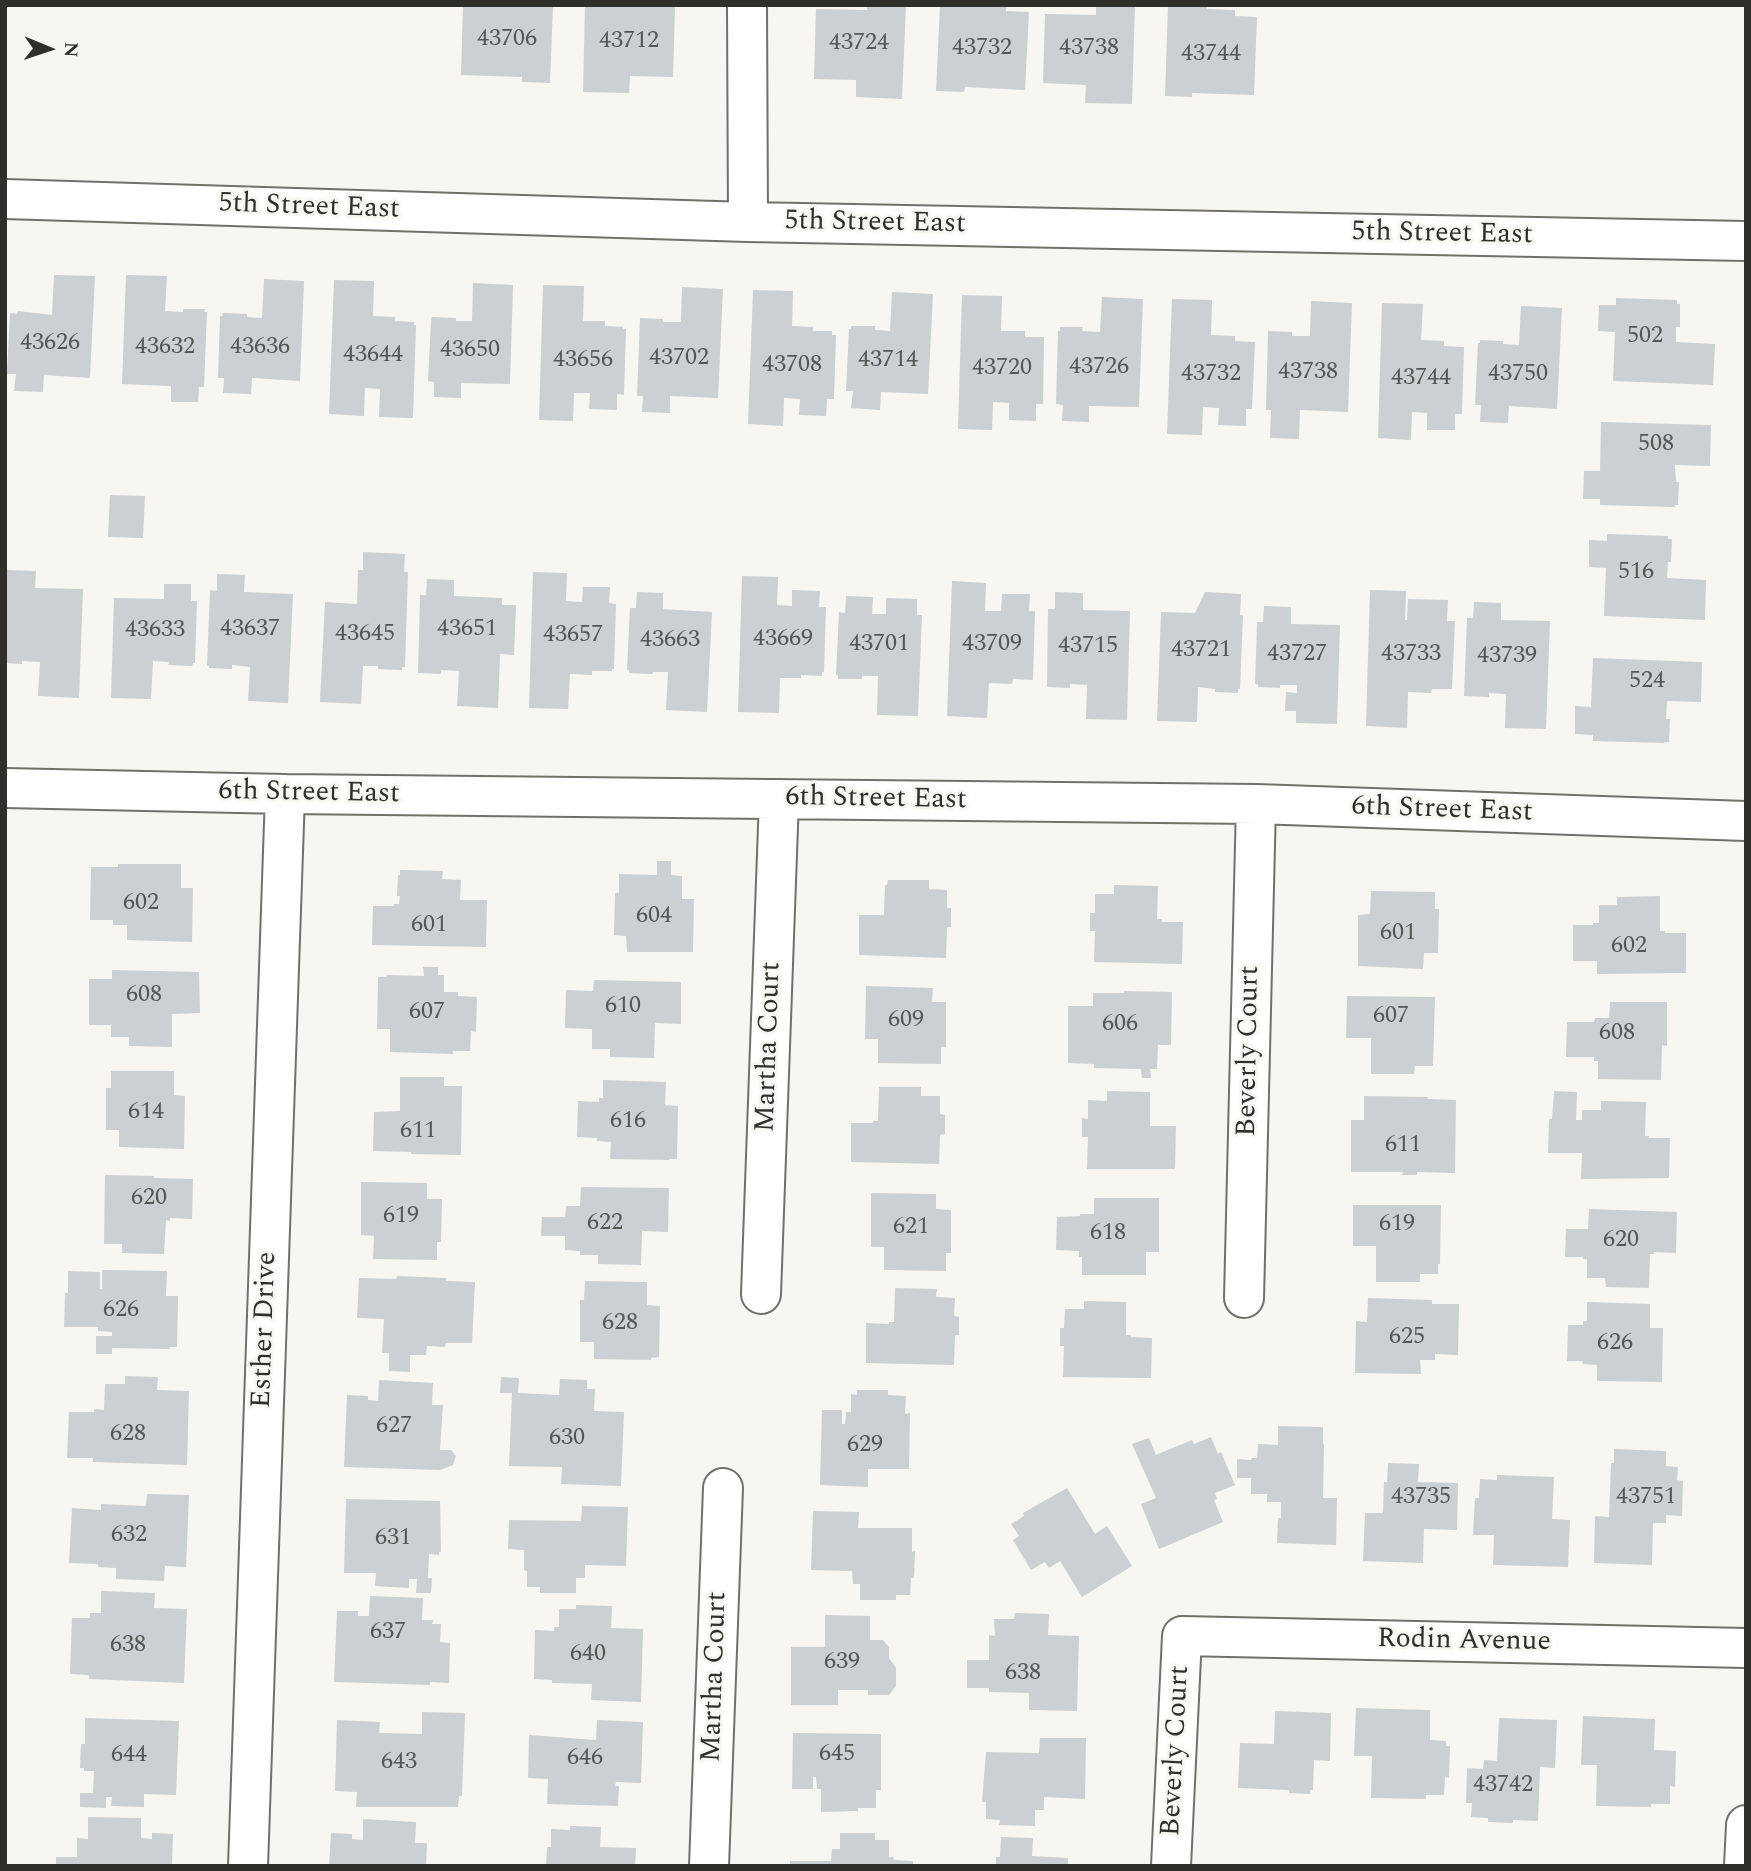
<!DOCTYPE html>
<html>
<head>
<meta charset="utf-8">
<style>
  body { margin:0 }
  #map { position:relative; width:1751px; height:1871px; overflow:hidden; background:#f8f6f0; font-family:Spectral,serif }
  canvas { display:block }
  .frame { position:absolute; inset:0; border:7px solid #2e2e2b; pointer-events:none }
  .north { position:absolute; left:14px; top:14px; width:70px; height:70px; -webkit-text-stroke:5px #f8f6f0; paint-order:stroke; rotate:92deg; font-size:19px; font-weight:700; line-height:28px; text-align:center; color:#2e2e2b }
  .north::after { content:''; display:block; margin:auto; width:24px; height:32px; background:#2e2e2b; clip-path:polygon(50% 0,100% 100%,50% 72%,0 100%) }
</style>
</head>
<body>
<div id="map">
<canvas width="1751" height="1871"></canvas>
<div class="frame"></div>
<div class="north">N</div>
</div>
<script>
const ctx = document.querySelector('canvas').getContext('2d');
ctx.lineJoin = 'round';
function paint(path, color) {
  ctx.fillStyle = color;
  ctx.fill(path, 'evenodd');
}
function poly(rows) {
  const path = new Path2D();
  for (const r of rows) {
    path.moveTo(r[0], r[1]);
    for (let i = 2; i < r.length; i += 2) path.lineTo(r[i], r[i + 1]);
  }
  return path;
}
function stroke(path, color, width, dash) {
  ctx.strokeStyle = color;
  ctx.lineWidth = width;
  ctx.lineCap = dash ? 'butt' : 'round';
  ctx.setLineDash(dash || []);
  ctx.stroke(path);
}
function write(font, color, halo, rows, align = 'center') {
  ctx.font = font + ' Spectral,serif';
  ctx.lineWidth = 6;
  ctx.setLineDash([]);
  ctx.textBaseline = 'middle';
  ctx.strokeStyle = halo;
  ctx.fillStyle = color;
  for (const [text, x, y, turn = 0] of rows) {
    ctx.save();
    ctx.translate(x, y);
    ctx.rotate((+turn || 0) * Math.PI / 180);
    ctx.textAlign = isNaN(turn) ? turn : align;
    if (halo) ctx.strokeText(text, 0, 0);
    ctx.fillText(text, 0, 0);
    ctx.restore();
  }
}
const building = poly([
  [463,5,553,5,550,83,522,82,522,77,461,75],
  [585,5,675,7,673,77,630,76,629,93,583,92],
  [867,5,906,5,902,99,856,97,856,80,814,79,816,9,867,10],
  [940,5,1006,5,1006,11,1029,12,1025,90,965,87,964,92,936,91],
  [1096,5,1135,5,1132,104,1085,103,1086,85,1043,83,1045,14,1096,15],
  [1168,5,1207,5,1207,9,1235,10,1235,16,1257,17,1254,95,1192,93,1192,97,1165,96],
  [54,275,95,276,90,378,44,375,43,392,14,391,16,374,7,374,10,313,17,314,18,311,52,315],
  [126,275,167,276,165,311,183,312,183,309,205,309,204,312,207,312,204,387,199,387,198,402,171,402,171,386,122,384],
  [264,279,304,281,300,381,252,378,251,394,223,393,224,378,218,378,220,316,222,316,223,313,247,314,247,317,262,318],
  [334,280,374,281,373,316,395,317,395,321,414,322,414,325,416,325,413,418,379,417,380,389,365,388,364,416,329,414],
  [473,283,513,285,510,384,461,383,461,398,434,397,434,382,428,381,431,321,432,317,456,318,456,321,472,321],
  [543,285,584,286,583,321,605,321,605,326,623,327,623,329,626,329,624,395,617,394,617,410,589,409,590,393,574,393,573,421,539,420],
  [682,287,723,289,718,398,670,396,670,413,642,412,643,396,637,396,640,318,663,319,663,322,681,322],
  [753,290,793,291,792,326,813,327,813,331,832,331,832,335,836,335,834,399,827,399,826,416,799,415,800,399,784,398,783,426,748,424],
  [892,292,933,294,928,394,881,392,880,410,851,408,853,391,846,391,849,329,851,329,851,326,875,326,875,330,890,331],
  [962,295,1002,296,1001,331,1025,331,1025,337,1044,337,1043,404,1036,404,1036,421,1009,420,1009,403,993,402,992,430,958,429],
  [1102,297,1143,299,1139,407,1089,406,1089,422,1062,421,1063,405,1056,404,1058,331,1060,331,1060,327,1083,327,1082,331,1100,332],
  [1616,298,1677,300,1677,304,1680,304,1680,327,1676,327,1676,342,1715,344,1713,385,1613,381,1615,332,1598,331,1599,305,1616,305],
  [1172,299,1212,300,1211,335,1235,336,1235,341,1255,342,1252,409,1246,409,1246,426,1218,425,1219,408,1203,407,1202,435,1167,434],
  [1311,301,1352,303,1348,412,1300,410,1299,439,1270,438,1271,410,1266,410,1268,331,1292,332,1292,336,1310,336],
  [1382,303,1423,304,1421,340,1444,341,1444,346,1464,347,1462,414,1455,414,1455,430,1427,430,1427,413,1412,412,1411,440,1378,438],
  [1521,306,1562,308,1557,409,1509,406,1508,423,1480,422,1481,405,1475,405,1478,343,1480,343,1480,340,1503,341,1503,344,1519,345],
  [1601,422,1711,425,1710,466,1675,465,1676,482,1679,482,1678,505,1675,505,1675,507,1600,505,1600,499,1583,499,1584,471,1600,471],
  [110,495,145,496,143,538,108,537],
  [1607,534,1668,536,1668,539,1672,539,1671,562,1668,562,1667,578,1706,580,1705,620,1604,616,1606,568,1589,567,1589,540,1607,541],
  [363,552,405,554,404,572,408,572,405,667,402,667,402,670,378,669,378,666,363,666,361,704,320,702,325,602,357,604,358,570,363,570],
  [7,570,36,571,35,588,83,589,79,698,38,696,40,662,22,661,22,664,5,663,5,585],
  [533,572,567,573,566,601,582,602,583,587,610,587,609,603,616,604,614,669,612,669,612,671,592,671,592,675,570,674,568,709,529,708],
  [217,574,245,575,244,592,293,594,288,703,248,701,250,667,232,665,232,669,209,668,209,666,207,666,210,590,217,591],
  [742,576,778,577,777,605,792,606,792,590,820,591,819,607,826,607,824,672,822,672,822,676,801,675,801,678,780,678,779,713,738,712],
  [427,579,454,580,454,596,502,598,502,605,516,605,514,655,500,654,498,708,457,706,459,671,441,670,441,674,418,673,420,595,426,595],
  [952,581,986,583,985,611,1001,611,1002,594,1030,594,1029,611,1035,611,1033,680,1013,679,1012,684,989,683,987,718,947,716],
  [164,584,191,584,191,601,197,601,195,663,193,663,192,666,168,665,169,662,153,661,151,699,111,698,114,598,164,599],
  [1370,590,1406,591,1405,620,1407,620,1408,599,1448,600,1447,621,1455,621,1452,689,1432,689,1431,693,1408,692,1407,728,1366,726],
  [637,592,663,593,663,609,712,612,707,712,666,710,668,672,653,672,652,674,629,673,629,670,627,670,630,608,636,608],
  [1055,592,1083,593,1083,610,1130,611,1127,720,1086,719,1087,685,1070,684,1070,688,1047,687,1048,609,1055,609],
  [1205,592,1241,594,1240,615,1243,615,1240,689,1238,689,1238,693,1215,692,1215,689,1198,687,1197,722,1157,721,1161,612,1195,613],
  [846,596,873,597,872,614,886,614,886,598,917,599,917,615,922,615,918,716,877,715,878,676,862,676,862,679,838,679,838,675,836,675,839,612,845,613],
  [1474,602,1501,603,1501,620,1550,621,1546,729,1505,728,1506,694,1489,693,1489,697,1464,696,1467,618,1473,618],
  [1264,606,1291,607,1291,624,1340,625,1337,724,1296,723,1296,711,1285,711,1286,692,1297,693,1297,685,1280,685,1280,688,1258,687,1258,684,1255,684,1257,622,1263,622],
  [1593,658,1702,662,1701,702,1667,701,1666,719,1670,719,1669,742,1665,742,1664,743,1593,741,1593,735,1575,734,1575,706,1591,707],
  [657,861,671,861,671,875,682,876,682,899,694,899,693,952,627,952,626,936,614,935,615,893,619,893,619,874,657,875],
  [118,864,181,864,181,888,193,888,192,942,127,940,127,925,113,925,113,920,90,920,91,867,118,867],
  [400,870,443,871,442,879,461,880,460,900,487,900,486,947,372,945,373,906,394,906,394,904,399,904,400,896,397,896,398,875,400,875],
  [888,880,929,880,929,889,947,890,947,908,951,908,951,927,947,927,946,958,859,955,859,915,884,915,885,885,887,885],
  [1114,885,1158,886,1157,919,1162,919,1162,922,1183,922,1182,964,1094,962,1095,931,1090,931,1090,913,1095,913,1095,894,1114,894],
  [1371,891,1435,892,1435,909,1439,909,1438,953,1424,953,1423,969,1358,966,1358,915,1370,914],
  [1660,896,1660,931,1665,931,1665,933,1686,933,1686,973,1597,974,1597,961,1573,961,1573,925,1593,925,1593,923,1599,923,1599,905,1617,905,1617,897],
  [423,967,438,967,438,975,444,975,444,992,458,992,458,996,477,997,476,1032,471,1031,470,1051,453,1051,453,1054,390,1052,390,1029,377,1029,378,977,386,977,387,975,424,976],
  [112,970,199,972,200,1013,172,1014,172,1047,129,1046,129,1037,111,1037,111,1025,89,1025,89,979,112,979],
  [594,980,681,982,681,1024,655,1023,654,1058,610,1057,610,1049,592,1049,592,1029,565,1028,566,990,593,991],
  [866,986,933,988,932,1002,946,1002,946,1047,941,1047,941,1064,878,1063,878,1039,865,1039],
  [1124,991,1172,992,1171,1045,1158,1045,1157,1069,1150,1069,1151,1078,1142,1078,1141,1069,1094,1068,1094,1064,1068,1063,1068,1006,1093,1006,1093,993,1124,993],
  [1347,996,1435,997,1433,1066,1415,1066,1414,1074,1371,1074,1371,1038,1346,1038],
  [1610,1002,1667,1002,1667,1046,1662,1045,1661,1080,1598,1079,1598,1061,1594,1061,1594,1057,1566,1057,1567,1022,1594,1022,1595,1018,1609,1018],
  [111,1071,174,1071,174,1095,185,1096,184,1149,119,1147,119,1130,106,1130,106,1088,111,1088],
  [400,1077,444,1077,444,1086,462,1086,461,1155,411,1154,411,1152,373,1151,374,1112,400,1111],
  [603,1080,666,1082,665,1105,678,1106,677,1159,669,1159,669,1160,610,1159,611,1142,597,1141,597,1138,577,1137,578,1101,599,1102,599,1098,603,1098],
  [879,1087,921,1087,921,1096,940,1096,940,1114,945,1115,945,1134,940,1135,939,1164,851,1162,851,1123,873,1123,873,1121,878,1121],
  [1107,1091,1150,1092,1150,1126,1176,1126,1175,1169,1087,1169,1088,1137,1082,1137,1082,1118,1088,1119,1088,1100,1107,1101],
  [1554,1091,1577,1092,1576,1120,1582,1120,1582,1110,1601,1110,1601,1101,1646,1102,1645,1136,1649,1136,1649,1138,1670,1138,1669,1178,1581,1179,1582,1153,1548,1153,1549,1119,1552,1119],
  [1364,1096,1427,1097,1428,1099,1456,1100,1455,1173,1417,1172,1417,1175,1402,1175,1403,1172,1351,1172,1351,1120,1364,1120],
  [105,1175,154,1176,154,1178,193,1179,192,1219,170,1218,170,1221,166,1220,164,1254,122,1253,122,1244,104,1244],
  [361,1182,427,1183,427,1199,442,1199,441,1242,437,1242,437,1260,373,1259,374,1236,361,1235],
  [581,1187,669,1188,668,1232,642,1231,641,1265,598,1264,598,1255,580,1255,580,1251,565,1250,565,1236,541,1236,542,1217,565,1217,566,1206,580,1206],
  [871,1193,936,1194,936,1209,951,1210,951,1253,946,1253,946,1271,884,1270,884,1247,871,1247],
  [1094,1198,1159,1198,1159,1252,1146,1252,1146,1275,1082,1275,1082,1257,1079,1257,1079,1251,1056,1250,1057,1217,1080,1216,1080,1214,1094,1214],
  [1353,1205,1441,1205,1440,1264,1438,1264,1438,1274,1420,1274,1420,1282,1376,1282,1376,1246,1353,1246],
  [1589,1209,1677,1212,1676,1253,1654,1252,1654,1254,1650,1254,1649,1288,1606,1287,1605,1278,1587,1278,1587,1259,1583,1259,1583,1257,1565,1257,1566,1229,1588,1229],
  [102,1270,167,1271,166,1296,178,1296,177,1347,170,1347,170,1349,112,1348,112,1354,96,1354,96,1336,112,1336,112,1332,98,1331,98,1327,64,1327,65,1293,68,1293,68,1271,100,1272,100,1289,102,1289],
  [397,1276,446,1278,446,1281,475,1282,472,1343,446,1343,445,1347,427,1346,426,1355,410,1355,410,1372,389,1371,389,1353,382,1353,384,1319,357,1318,359,1278,396,1279],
  [585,1281,647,1282,647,1305,660,1306,659,1357,651,1358,651,1360,594,1359,594,1342,580,1342,580,1300,584,1300],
  [895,1288,937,1289,936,1297,955,1298,954,1316,959,1317,959,1335,955,1335,954,1365,866,1363,866,1323,889,1324,889,1322,894,1322],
  [1368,1298,1432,1300,1432,1304,1459,1304,1458,1355,1435,1354,1435,1360,1420,1360,1421,1374,1355,1373,1356,1321,1367,1322],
  [1084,1301,1126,1302,1126,1335,1131,1335,1131,1337,1152,1338,1151,1378,1063,1377,1064,1346,1060,1346,1060,1328,1064,1328,1065,1309,1084,1309],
  [1587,1302,1650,1304,1650,1328,1663,1328,1662,1382,1597,1381,1597,1365,1582,1364,1583,1361,1567,1361,1568,1325,1583,1325,1583,1321,1587,1321],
  [125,1376,158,1377,157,1390,189,1391,187,1465,93,1462,93,1458,67,1458,69,1412,94,1412,94,1409,104,1410,105,1384,125,1384],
  [501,1377,519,1378,518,1393,559,1395,560,1379,587,1380,587,1389,595,1389,594,1411,624,1412,621,1486,561,1484,562,1467,509,1466,512,1393,500,1393],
  [379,1380,433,1383,432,1405,443,1405,440,1450,451,1450,456,1456,453,1465,440,1470,344,1467,347,1395,368,1396,368,1400,378,1401],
  [857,1390,888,1390,888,1395,906,1396,905,1414,910,1413,909,1469,868,1469,868,1487,820,1485,822,1410,842,1410,842,1424,845,1424,846,1412,851,1412,851,1394,857,1395],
  [1278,1426,1323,1427,1323,1444,1324,1444,1323,1498,1337,1498,1336,1545,1277,1543,1278,1518,1281,1518,1281,1502,1267,1502,1267,1494,1251,1494,1251,1478,1237,1478,1237,1459,1251,1460,1252,1458,1257,1458,1258,1444,1278,1445],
  [1211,1437,1218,1454,1221,1452,1235,1485,1215,1493,1217,1499,1214,1500,1223,1522,1159,1549,1141,1504,1156,1498,1132,1444,1149,1438,1156,1455,1192,1440,1194,1444],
  [1614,1449,1666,1451,1666,1466,1678,1467,1677,1480,1683,1481,1682,1516,1666,1515,1666,1523,1653,1523,1652,1565,1594,1563,1595,1516,1609,1517,1611,1463,1614,1463],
  [1388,1463,1419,1464,1418,1482,1458,1483,1457,1530,1424,1529,1423,1563,1363,1561,1365,1513,1383,1513,1384,1482,1387,1482],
  [1497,1475,1554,1477,1552,1519,1570,1520,1568,1567,1493,1565,1494,1535,1473,1535,1475,1498,1479,1498,1480,1479,1497,1480],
  [1067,1488,1095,1534,1107,1526,1132,1566,1082,1597,1060,1561,1049,1568,1045,1562,1031,1570,1013,1540,1019,1536,1011,1524,1024,1516,1023,1513],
  [147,1494,189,1495,186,1567,165,1566,164,1581,116,1579,116,1568,98,1567,98,1564,69,1563,72,1508,101,1510,101,1504,146,1506],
  [346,1499,440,1501,441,1552,439,1552,439,1555,429,1554,428,1578,432,1578,431,1593,416,1593,417,1579,409,1579,409,1588,375,1586,376,1573,344,1573],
  [582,1506,628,1507,626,1566,585,1565,585,1578,576,1578,576,1593,540,1593,540,1587,527,1587,527,1571,524,1570,524,1550,508,1549,509,1520,581,1521],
  [813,1511,859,1512,858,1528,912,1528,912,1552,915,1551,914,1578,911,1578,910,1595,896,1595,896,1600,860,1600,860,1584,853,1584,852,1571,811,1570],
  [101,1591,155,1593,154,1608,187,1609,184,1683,89,1679,89,1675,70,1674,72,1618,90,1618,90,1613,101,1613],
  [370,1596,423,1598,422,1620,433,1620,432,1624,441,1624,440,1642,450,1643,449,1683,430,1682,430,1685,334,1682,337,1611,358,1611,358,1616,369,1616],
  [576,1605,612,1606,611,1628,643,1629,641,1702,591,1700,592,1684,552,1683,552,1680,534,1679,535,1630,554,1631,554,1627,559,1627,559,1609,576,1609],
  [1015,1613,1049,1614,1048,1635,1079,1636,1077,1711,1029,1710,1029,1693,989,1692,989,1688,967,1688,967,1660,989,1660,989,1635,995,1636,994,1619,1014,1619],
  [825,1615,870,1616,870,1640,883,1640,889,1647,889,1658,896,1668,896,1686,889,1695,868,1695,868,1690,838,1690,838,1705,791,1705,791,1647,825,1647],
  [1356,1708,1430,1710,1430,1740,1446,1741,1446,1746,1450,1746,1449,1778,1445,1777,1444,1795,1426,1795,1426,1799,1371,1798,1372,1756,1354,1756],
  [1275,1711,1331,1713,1330,1761,1314,1760,1313,1790,1310,1790,1310,1794,1289,1793,1289,1790,1238,1788,1240,1743,1274,1744],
  [422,1712,465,1713,462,1796,459,1796,458,1807,356,1807,357,1792,335,1791,337,1720,380,1722,379,1733,422,1734],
  [1583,1716,1655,1719,1654,1750,1676,1751,1675,1787,1670,1786,1670,1804,1651,1804,1651,1807,1596,1806,1597,1765,1581,1765],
  [85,1718,179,1721,176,1795,144,1794,144,1807,111,1806,112,1797,106,1797,106,1808,80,1807,80,1793,93,1793,94,1771,84,1771,84,1768,80,1768,81,1744,85,1744],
  [1499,1718,1557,1720,1555,1768,1540,1767,1538,1821,1513,1820,1513,1823,1488,1822,1488,1818,1471,1817,1472,1803,1466,1803,1467,1768,1483,1769,1484,1760,1497,1761],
  [597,1720,643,1722,641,1783,616,1782,615,1786,619,1786,618,1806,547,1804,548,1779,528,1778,529,1735,596,1740],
  [793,1733,881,1734,881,1790,876,1790,876,1808,858,1808,858,1811,821,1812,821,1789,817,1789,816,1777,813,1777,813,1789,792,1789],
  [1040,1738,1086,1738,1085,1799,1044,1797,1044,1810,1035,1810,1035,1826,999,1825,1000,1820,986,1819,986,1802,982,1802,986,1752,1039,1753],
  [88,1817,141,1818,141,1838,152,1839,152,1833,173,1834,172,1866,56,1866,56,1857,77,1857,77,1838,88,1839],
  [363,1819,416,1822,415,1843,427,1843,426,1866,329,1866,331,1833,352,1834,352,1839,363,1840],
  [570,1826,601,1827,600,1847,636,1848,635,1866,546,1866,547,1847,551,1847,551,1829,570,1830],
  [840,1833,875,1833,875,1840,889,1840,889,1857,893,1857,894,1860,913,1861,913,1866,790,1866,790,1861,831,1861,832,1849,840,1849],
  [1001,1837,1033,1838,1032,1856,1068,1858,1068,1866,996,1866,996,1857,1000,1857]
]);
const street = poly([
  [747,5,748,222],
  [5,199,748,222,1746,241],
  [5,788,285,794,1256,804,1746,821],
  [761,1294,779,799],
  [1244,1298,1256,804],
  [248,1866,285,794],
  [709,1866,723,1488],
  [1171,1866,1182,1636,1746,1648],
  [1744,1866,1746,1825]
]);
const numberNames = [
  ["43706",507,40],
  ["43712",629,42],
  ["43724",859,44],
  ["43732",982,49],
  ["43738",1089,49],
  ["43744",1211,55],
  ["502",1645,337],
  ["43626",50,344],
  ["43632",165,348],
  ["43636",260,348],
  ["43650",470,351],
  ["43644",373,356],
  ["43702",679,359],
  ["43656",583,361],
  ["43714",888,361],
  ["43708",792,366],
  ["43726",1099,368],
  ["43720",1002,369],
  ["43738",1308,373],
  ["43732",1211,375],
  ["43750",1518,375],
  ["43744",1421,379],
  ["508",1656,445],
  ["516",1636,573],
  ["43637",250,630],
  ["43651",467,630],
  ["43633",155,631],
  ["43645",365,635],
  ["43657",573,636],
  ["43669",783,640],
  ["43663",670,641],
  ["43701",879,645],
  ["43709",992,645],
  ["43715",1088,647],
  ["43721",1201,651],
  ["43727",1297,655],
  ["43733",1411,655],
  ["43739",1507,657],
  ["524",1647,682],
  ["602",141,904],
  ["604",654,917],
  ["601",429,926],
  ["601",1398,934],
  ["602",1629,947],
  ["608",144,996],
  ["610",623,1007],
  ["607",427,1013],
  ["607",1391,1017],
  ["609",906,1021],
  ["606",1120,1025],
  ["608",1617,1034],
  ["614",146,1113],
  ["616",628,1122],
  ["611",418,1132],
  ["611",1403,1146],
  ["620",149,1199],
  ["619",401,1217],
  ["622",605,1224],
  ["619",1397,1225],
  ["621",911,1228],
  ["618",1108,1234],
  ["620",1621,1241],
  ["626",121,1311],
  ["628",620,1324],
  ["625",1407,1338],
  ["626",1615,1344],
  ["627",394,1427],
  ["628",128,1435],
  ["630",567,1439],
  ["629",865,1446],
  ["43735",1421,1498],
  ["43751",1646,1498],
  ["632",129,1536],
  ["631",393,1539],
  ["637",388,1633],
  ["638",128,1646],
  ["640",588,1655],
  ["639",842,1663],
  ["638",1023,1674],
  ["645",837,1755],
  ["644",129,1756],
  ["646",585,1759],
  ["643",399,1763],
  ["43742",1503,1786]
];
const streetNames = [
  ["5th Street East",309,208,2],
  ["5th Street East",875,224,1],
  ["5th Street East",1442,235,1],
  ["6th Street East",309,794,1],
  ["6th Street East",876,800,1],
  ["6th Street East",1442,811,2],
  ["Martha Court",770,1047,-88],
  ["Beverly Court",1250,1051,-89],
  ["Esther Drive",266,1330,-88],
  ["Rodin Avenue",1464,1642,1],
  ["Martha Court",716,1677,-88],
  ["Beverly Court",1177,1751,-87]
];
paint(building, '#cad0d3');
stroke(street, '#71706a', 42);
stroke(street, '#fff', 38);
write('24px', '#555655', null, numberNames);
write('28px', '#2e2e2b', '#f8f6f0', streetNames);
</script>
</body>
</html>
